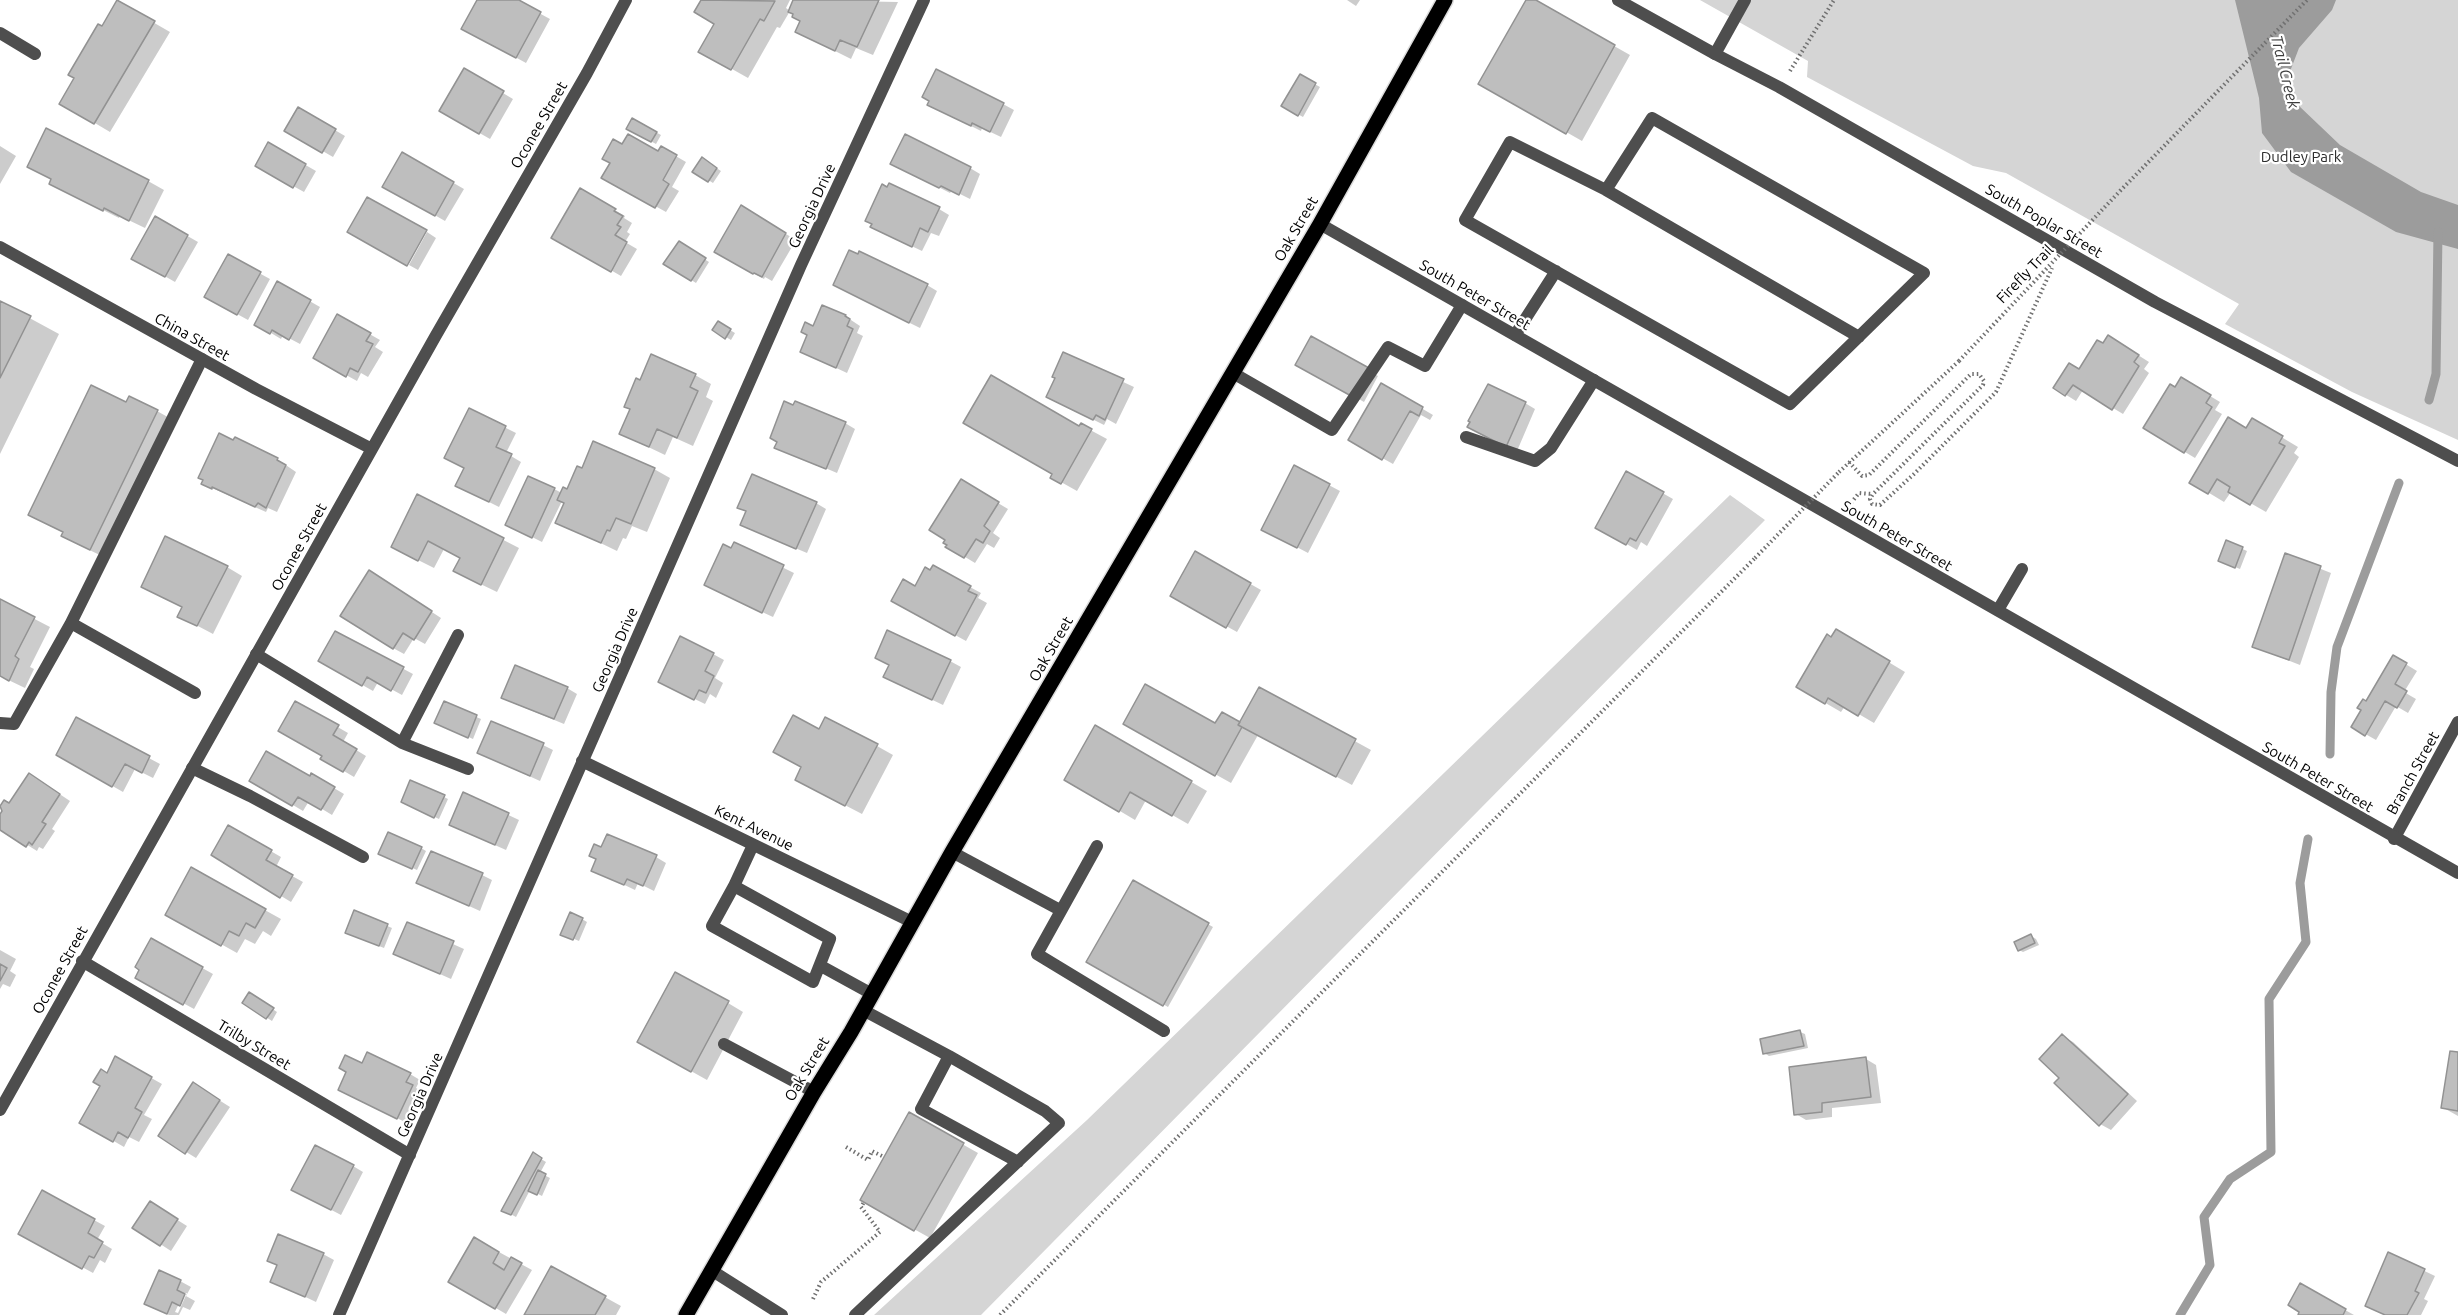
<!DOCTYPE html>
<html>
<head>
<meta charset="utf-8">
<style>
  body { margin:0 }
  canvas { display:block; background:#fff }
</style>
</head>
<body>
<canvas width="2458" height="1315"></canvas>
<script>
const ctx = document.querySelector('canvas').getContext('2d');
ctx.lineJoin = 'round';
function paint(path, color) {
  ctx.fillStyle = color;
  ctx.fill(path, 'evenodd');
}
function poly(rows) {
  const path = new Path2D();
  for (const r of rows) {
    path.moveTo(r[0], r[1]);
    for (let i = 2; i < r.length; i += 2) path.lineTo(r[i], r[i + 1]);
  }
  return path;
}
function stroke(path, color, width, dash) {
  ctx.strokeStyle = color;
  ctx.lineWidth = width;
  ctx.lineCap = dash ? 'butt' : 'round';
  ctx.setLineDash(dash || []);
  ctx.stroke(path);
}
function write(font, color, halo, rows, align = 'center') {
  ctx.font = font + ' Ubuntu,sans-serif';
  ctx.lineWidth = 4.5;
  ctx.setLineDash([]);
  ctx.textBaseline = 'middle';
  ctx.strokeStyle = halo;
  ctx.fillStyle = color;
  for (const [text, x, y, turn = 0] of rows) {
    ctx.save();
    ctx.translate(x, y);
    ctx.rotate((+turn || 0) * Math.PI / 180);
    ctx.textAlign = isNaN(turn) ? turn : align;
    if (halo) ctx.strokeText(text, 0, 0);
    ctx.fillText(text, 0, 0);
    ctx.restore();
  }
}
const green = poly([
  [1700,0,2458,0,2458,440,2352,392,2225,324,2239,304,2006,173,1973,166,1807,77,1808,61],
  [1730,495,1765,520,981,1315,874,1315,1087,1120]
]);
const water = poly([
  [2235,0,2336,0,2332,10,2299,48,2289,74,2298,105,2340,145,2421,192,2458,205,2458,249,2396,232,2291,172,2262,133,2259,98]
]);
const shadow = poly([
  [478,0,515,0,550,19,526,63,473,34],
  [702,0,790,0,786,8,790,11,795,0,898,2,873,55,856,48,851,59,797,32,802,21,790,11,780,28,777,27,748,78,700,51,716,23,696,12],
  [1347,0,1360,0,1356,6],
  [1528,0,1533,0,1630,55,1582,141,1480,83],
  [118,2,170,32,110,132,61,103],
  [464,70,513,99,490,139,441,111],
  [1300,76,1320,87,1303,117,1283,106],
  [1003,104,1014,110,1001,137,982,128,981,131,939,110],
  [299,109,345,136,333,157,286,130],
  [633,120,661,135,656,144,628,129],
  [269,144,316,171,304,192,257,166],
  [0,146,16,156,0,184],
  [623,146,659,153,662,148,686,162,672,187,679,191,666,212,603,177],
  [403,154,464,189,445,221,384,186],
  [707,162,721,171,713,183,694,171],
  [970,168,980,174,970,199,952,190,950,193,903,169],
  [148,181,164,190,145,228,120,216,119,218,67,192],
  [580,190,625,216,624,218,632,223,627,232,630,234,625,242,637,249,621,276,553,237],
  [741,207,796,240,772,281,765,277,764,279,716,252],
  [939,209,949,215,939,236,931,233,922,251,882,232],
  [156,218,198,242,175,282,133,258],
  [427,232,436,238,418,270,409,265],
  [679,243,709,262,696,283,666,264],
  [228,256,270,279,248,320,206,297],
  [278,283,320,307,300,344,283,335,281,339,256,324],
  [927,285,937,291,920,328,845,291],
  [0,302,59,334,0,454],
  [823,307,845,316,860,326,857,333,863,336,847,373,802,352],
  [338,316,380,340,375,347,383,352,368,377,361,373,357,381,315,358],
  [718,323,735,333,731,340,714,330],
  [1312,338,1378,376,1364,402,1297,364],
  [2119,343,2149,362,2144,369,2149,373,2123,414,2083,390,2076,401,2055,388,2080,371,2103,345],
  [1063,354,1134,387,1116,424,1107,419,1104,425,1058,402,1057,378],
  [695,375,711,384,706,397,713,401,693,446,673,437,665,455,621,434,641,382],
  [2182,379,2220,402,2215,410,2222,414,2195,458,2145,428],
  [1382,385,1433,415,1430,420,1421,415,1393,464,1350,440],
  [1525,403,1535,409,1517,451,1479,433],
  [127,404,157,411,173,420,106,558,79,545,63,536,64,533,30,515],
  [470,410,516,433,506,453,521,462,499,507,467,491,465,468],
  [2253,420,2298,447,2294,453,2299,457,2266,512,2231,492,2224,502,2191,482,2247,430],
  [845,423,855,429,837,473,776,447],
  [1081,425,1107,439,1077,491,1052,477],
  [277,459,296,472,277,512,268,508,266,512,203,484],
  [1295,467,1340,491,1308,553,1274,535],
  [654,469,670,478,647,532,632,526,626,539,623,538,617,551,557,522,566,503,562,501,542,542,518,530,554,489,562,493],
  [1627,473,1673,499,1647,546,1641,542,1637,550,1597,527],
  [961,481,1008,509,993,533,1000,538,994,548,987,544,975,563,947,546],
  [418,496,519,548,497,592,470,579,462,558,444,549,434,568,408,555],
  [816,503,826,509,807,553,752,530],
  [2227,542,2247,551,2240,569,2225,563],
  [735,544,794,573,773,617,716,591],
  [1196,553,1261,590,1237,632,1172,596],
  [2286,555,2331,573,2300,665,2254,647],
  [227,567,242,576,213,634,179,616],
  [933,567,981,593,978,598,987,603,966,641,893,601,915,588],
  [380,578,441,618,425,644,414,638,404,654,393,648],
  [0,601,50,627,30,667,34,669,25,688,0,676],
  [1837,631,1905,672,1874,723,1845,706,1841,712,1798,687],
  [336,633,413,674,402,695,378,682,373,691,320,661],
  [713,654,724,660,715,678,723,683,716,698,710,694,705,704,670,687],
  [2394,657,2417,671,2404,692,2416,699,2408,713,2396,706,2376,740,2353,727],
  [950,661,961,667,943,705,895,682,890,665],
  [567,688,577,694,564,724,513,703],
  [1260,689,1371,750,1352,785,1258,735,1231,783,1125,724,1241,724],
  [296,703,348,733,343,742,366,756,354,777,322,758,324,756],
  [444,703,481,719,473,739,441,725],
  [76,719,160,764,153,778,135,769,123,792,58,755],
  [1096,727,1207,791,1188,824,1146,800,1135,820,1066,779],
  [820,731,877,746,893,755,862,814,812,788],
  [543,745,553,750,540,781,489,758],
  [312,775,344,794,332,815,309,801,303,811,251,780,311,778],
  [40,781,70,801,52,829,55,831,43,849,39,847,37,851,0,828,0,817,9,805],
  [464,794,519,820,506,850,461,830],
  [444,797,448,799,439,819,407,804],
  [229,827,281,857,276,867,303,882,291,902,213,855],
  [421,848,426,851,417,870,385,856],
  [602,849,656,857,666,863,654,891,638,883,635,890,593,870],
  [191,869,281,919,271,936,263,931,255,944,245,939,237,953,167,914],
  [482,875,492,880,480,911,429,888],
  [1133,882,1213,927,1168,1007,1088,961],
  [355,912,392,928,384,948,351,935],
  [582,919,587,922,579,941,565,935],
  [408,924,464,949,451,979,395,954],
  [2031,936,2036,939,2039,945,2023,952,2019,950],
  [152,940,213,974,194,1009,137,978],
  [0,950,16,959,10,971,16,975,10,987,3,984,0,989],
  [250,994,277,1012,272,1021,244,1003],
  [728,1003,743,1012,707,1080,639,1042],
  [1800,1032,1805,1034,1808,1048,1769,1056,1764,1053],
  [2062,1036,2073,1042,2137,1101,2111,1130,2100,1124,2056,1083,2061,1078],
  [2458,1054,2458,1116,2442,1107],
  [116,1058,162,1084,144,1115,152,1119,139,1142,129,1137,124,1147,81,1122],
  [1866,1059,1876,1065,1881,1103,1832,1108,1832,1117,1806,1120,1796,1114],
  [362,1065,410,1074,420,1080,416,1088,423,1092,407,1123,350,1095],
  [203,1090,230,1107,196,1158,160,1136],
  [909,1114,978,1153,930,1238,862,1200],
  [533,1154,546,1162,540,1173,550,1178,542,1196,530,1190,516,1217,503,1210],
  [353,1166,363,1172,341,1215,303,1195],
  [42,1192,105,1226,97,1240,112,1249,105,1263,100,1260,93,1273,20,1233],
  [160,1209,187,1226,171,1251,134,1227],
  [475,1239,532,1270,506,1314,450,1281],
  [323,1254,334,1260,316,1302,272,1281,278,1266,269,1260],
  [2389,1254,2435,1276,2424,1299,2428,1301,2421,1315,2386,1315],
  [552,1268,621,1306,616,1315,525,1315],
  [180,1281,191,1287,186,1296,195,1301,190,1310,183,1307,179,1315,169,1315,156,1309],
  [184,1293,187,1293,178,1313,175,1312],
  [2301,1285,2354,1315,2299,1315]
]);
const stream = poly([
  [2429,400,2436,374,2438,232],
  [2330,754,2331,692,2337,647,2399,483],
  [2180,1315,2210,1265,2204,1217,2230,1179,2271,1152,2269,999,2306,942,2300,883,2308,839]
]);
const building = poly([
  [117,0,155,21,94,124,59,104,74,78,68,75,98,24,102,26,117,0],
  [477,0,519,0,541,12,516,58,461,29,477,0],
  [701,0,775,1,764,21,760,19,731,70,698,52,714,24,694,12,701,0],
  [793,0,879,0,857,47,840,40,835,51,795,32,800,21,792,17,793,14,788,12,793,0],
  [1526,0,1536,0,1615,45,1566,134,1478,84,1526,0],
  [464,68,504,91,479,134,439,111,464,68],
  [936,69,1004,103,990,132,972,123,971,126,927,105,929,101,922,97,936,69],
  [1300,74,1316,83,1298,116,1281,106,1300,74],
  [298,107,336,129,322,153,284,131,298,107],
  [632,118,657,132,651,142,626,129,632,118],
  [46,128,149,180,129,221,104,208,103,211,49,184,51,179,27,167,46,128],
  [628,134,658,151,661,146,677,155,663,180,669,184,655,208,601,178,610,163,602,159,613,139,622,144,628,134],
  [905,134,971,167,959,195,941,186,939,188,890,164,905,134],
  [268,142,306,164,293,188,255,166,268,142],
  [402,152,454,182,435,216,382,187,402,152],
  [702,157,717,168,708,182,692,172,702,157],
  [889,183,940,207,928,232,920,228,912,247,870,227,872,224,865,221,882,184,887,187,889,183],
  [580,188,616,209,614,211,623,216,617,225,621,227,615,235,627,242,611,272,551,238,580,188],
  [367,197,427,230,407,266,347,232,367,197],
  [741,205,786,233,762,277,754,273,753,274,714,252,741,205],
  [155,216,188,235,165,277,131,259,155,216],
  [679,241,706,258,691,281,663,264,679,241],
  [849,250,858,254,859,251,928,284,909,323,833,285,849,250],
  [228,254,261,272,237,315,204,297,228,254],
  [277,281,311,300,289,340,272,330,270,334,254,325,277,281],
  [0,301,31,316,0,378,0,301],
  [822,305,846,315,845,316,850,319,847,326,853,329,836,368,800,352,807,335,801,332,805,322,813,326,822,305],
  [337,314,371,333,366,341,373,344,358,372,350,368,346,377,313,358,337,314],
  [718,321,731,329,725,339,712,330,718,321],
  [2108,335,2139,355,2134,362,2139,366,2112,410,2073,385,2065,396,2053,388,2069,363,2079,369,2097,340,2103,343,2108,335],
  [1311,336,1369,368,1353,397,1295,365,1311,336],
  [1063,352,1124,379,1105,420,1096,415,1093,420,1046,397,1055,378,1052,377,1063,352],
  [651,354,696,374,690,387,698,391,677,438,657,429,649,447,619,434,630,409,624,407,636,378,640,380,651,354],
  [991,375,1079,426,1081,423,1092,429,1061,484,1050,478,1052,474,963,423,991,375],
  [2181,377,2211,395,2206,403,2212,407,2184,453,2143,428,2170,384,2175,387,2181,377],
  [1381,383,1423,407,1419,416,1410,411,1382,460,1348,440,1381,383],
  [1488,384,1526,402,1506,447,1467,427,1470,422,1468,421,1488,384],
  [91,385,126,402,129,396,158,410,90,550,61,536,63,532,28,515,91,385],
  [784,401,793,405,795,401,846,422,826,469,774,448,777,442,770,438,784,401],
  [469,408,506,426,496,447,512,454,489,502,455,486,464,468,444,458,469,408],
  [2228,417,2246,428,2252,418,2283,436,2279,443,2285,446,2250,505,2228,492,2230,487,2217,479,2208,494,2189,483,2228,417],
  [219,433,233,440,235,437,278,458,277,460,286,465,266,508,258,503,255,507,212,487,212,489,201,484,203,480,198,478,219,433],
  [593,441,655,468,631,524,616,518,610,531,607,530,601,543,555,523,564,503,557,500,563,487,567,489,577,466,582,468,593,441],
  [1294,465,1330,484,1297,548,1261,530,1294,465],
  [1626,471,1664,492,1636,541,1630,538,1626,545,1595,528,1626,471],
  [752,474,817,502,796,549,740,525,746,511,737,508,752,474],
  [528,476,555,488,532,538,505,525,528,476],
  [961,479,999,502,984,526,990,531,983,543,976,539,964,558,945,547,947,545,943,543,945,540,929,530,961,479],
  [417,494,504,538,481,585,453,571,460,558,428,541,418,561,391,547,417,494],
  [165,536,228,566,197,626,177,617,182,607,141,587,165,536],
  [2226,540,2243,547,2235,568,2218,561,2226,540],
  [734,542,784,565,762,613,704,585,723,544,731,548,734,542],
  [1195,551,1251,583,1226,628,1170,596,1195,551],
  [2285,553,2321,566,2289,660,2252,647,2285,553],
  [933,565,971,586,968,591,977,595,955,636,891,601,903,579,915,586,925,567,930,570,933,565],
  [369,570,432,611,414,640,403,633,393,649,340,616,369,570],
  [0,599,35,617,15,656,19,659,9,681,0,676,0,599],
  [1836,629,1890,661,1858,716,1828,698,1825,704,1796,687,1827,634,1831,637,1836,629],
  [887,630,951,660,932,700,883,677,889,665,875,658,887,630],
  [335,631,404,667,391,691,367,677,362,686,318,661,335,631],
  [680,636,714,653,705,671,714,676,706,693,699,690,694,700,658,682,680,636],
  [2393,655,2407,663,2395,684,2407,691,2397,708,2385,701,2365,736,2351,727,2361,710,2357,708,2363,699,2366,701,2393,655],
  [515,665,568,687,554,719,501,698,515,665],
  [1145,684,1215,723,1222,712,1240,722,1238,725,1242,727,1215,776,1123,724,1145,684],
  [1259,687,1356,739,1336,777,1238,725,1259,687],
  [295,701,339,725,333,735,357,749,343,772,320,759,322,756,278,731,295,701],
  [444,701,477,715,468,738,434,723,444,701],
  [793,715,819,729,825,717,878,744,845,806,795,780,801,767,773,752,793,715],
  [76,717,150,756,142,773,125,764,112,787,56,755,76,717],
  [491,721,544,743,530,776,477,753,491,721],
  [1095,725,1192,781,1172,816,1130,792,1119,812,1064,780,1095,725],
  [266,751,310,776,311,773,335,787,321,810,298,797,292,806,249,781,266,751],
  [29,773,60,794,42,822,46,824,32,845,29,842,26,847,0,830,0,814,2,811,0,806,4,800,9,803,29,773],
  [410,780,445,795,434,818,401,802,410,780],
  [463,792,509,813,495,845,449,825,463,792],
  [228,825,272,850,266,860,293,875,280,898,211,855,228,825],
  [388,832,422,847,412,869,378,854,388,832],
  [607,834,657,855,643,886,627,879,624,885,591,871,596,859,589,856,594,844,601,847,607,834],
  [431,851,483,873,469,906,416,883,431,851],
  [191,867,266,909,255,928,246,923,239,936,229,931,221,946,165,915,191,867],
  [1133,880,1209,923,1163,1006,1086,962,1133,880],
  [354,910,388,924,379,946,345,933,354,910],
  [570,912,583,918,573,940,560,935,570,912],
  [407,922,454,941,440,974,393,954,407,922],
  [2031,934,2035,943,2018,951,2014,942,2031,934],
  [151,938,203,967,183,1005,135,978,139,970,135,967,151,938],
  [0,964,7,968,0,981,0,964],
  [675,972,729,1001,691,1072,637,1042,675,972],
  [249,992,274,1008,266,1019,242,1003,249,992],
  [1800,1030,1804,1046,1763,1054,1760,1039,1800,1030],
  [2062,1034,2128,1094,2099,1126,2054,1083,2059,1078,2039,1059,2062,1034],
  [2450,1051,2458,1052,2458,1111,2441,1108,2450,1051],
  [367,1052,411,1073,406,1082,413,1085,397,1119,338,1090,346,1072,339,1068,345,1055,362,1063,367,1052],
  [115,1056,152,1077,135,1108,142,1112,128,1138,118,1132,113,1142,79,1123,100,1086,93,1082,101,1069,107,1073,115,1056],
  [1866,1057,1871,1097,1822,1103,1822,1112,1794,1115,1789,1067,1866,1057],
  [193,1082,220,1100,185,1154,158,1136,193,1082],
  [909,1112,964,1143,914,1231,860,1200,909,1112],
  [315,1145,354,1165,331,1210,291,1190,315,1145],
  [533,1152,542,1158,511,1215,501,1211,533,1152],
  [538,1170,546,1174,537,1195,528,1191,538,1170],
  [42,1190,95,1219,88,1233,103,1242,94,1258,89,1256,82,1269,18,1234,42,1190],
  [150,1201,178,1219,160,1246,132,1228,150,1201],
  [278,1234,324,1253,305,1297,270,1282,277,1265,267,1261,278,1234],
  [474,1237,499,1252,493,1263,504,1270,511,1257,522,1263,495,1309,448,1282,474,1237],
  [2388,1252,2425,1269,2415,1291,2419,1293,2407,1315,2385,1315,2365,1306,2388,1252],
  [551,1266,606,1296,595,1315,524,1315,551,1266],
  [159,1270,181,1280,177,1290,185,1294,180,1306,172,1302,167,1314,144,1304,159,1270],
  [2300,1283,2346,1309,2343,1315,2298,1315,2299,1312,2288,1305,2300,1283]
]);
const path = poly([
  [1790,71,1834,0],
  [2120,191,2307,0],
  [1849,462,1862,476,1869,475,1971,374,1979,374,1984,381,1983,385,1873,494,1870,499,1872,504,1880,505,1914,474,1996,392,2052,268],
  [1839,472,1959,361],
  [1851,503,1859,493,1872,494],
  [846,1147,868,1160,872,1151,884,1157],
  [813,1299,821,1282,880,1232,861,1207,864,1202],
  [1000,1315,1755,558]
]);
const service = poly([
  [0,33,35,54],
  [1715,54,1745,0],
  [1652,118,1924,273,1790,404,1465,220,1510,142,1606,190,1652,118],
  [1606,190,1859,337],
  [1515,335,1556,271],
  [1233,373,1332,430,1388,347,1425,366,1462,305],
  [1466,437,1535,461,1551,448,1594,380],
  [1998,610,2022,569],
  [71,623,202,359],
  [256,654,402,743,468,769],
  [0,723,14,724,71,623,195,693],
  [402,743,458,635],
  [192,768,250,796,363,857],
  [1097,846,1037,954,1164,1031],
  [952,852,1060,910],
  [734,886,830,939,813,982,712,926,734,886],
  [734,886,753,845],
  [821,966,872,994],
  [724,1044,814,1092],
  [949,1056,921,1109,1018,1162],
  [855,1315,1059,1123,1045,1111,949,1056,863,1010]
]);
const minor = poly([
  [1618,0,1715,54,1779,87,2155,302,2458,461],
  [0,247,256,389,372,449],
  [582,761,912,922],
  [2394,839,2458,722],
  [82,961,410,1155],
  [0,1110,435,337,587,73,626,0],
  [711,1270,782,1315],
  [339,1315,801,265,924,0]
]);
const tertiary = poly([
  [1320,224,2458,873]
]);
const primary = poly([
  [686,1315,814,1092,851,1032,952,852,1320,224,1445,0]
]);
const pathBridge = poly([
  [1959,361,2120,191],
  [1755,558,1839,472]
]);
const streetNames = [
  ["Oconee Street",539,125,-60],
  ["Georgia Drive",812,206,-65],
  ["South Poplar Street",2044,221,30],
  ["Oak Street",1296,229,-60],
  ["Firefly Trail",2025,274,-46],
  ["South Peter Street",1475,295,30],
  ["China Street",192,337,29],
  ["South Peter Street",1897,536,30],
  ["Oconee Street",299,547,-61],
  ["Oak Street",1051,649,-60],
  ["Georgia Drive",615,650,-66],
  ["Branch Street",2413,773,-61],
  ["South Peter Street",2318,777,30],
  ["Kent Avenue",754,828,26],
  ["Oconee Street",60,970,-61],
  ["Trilby Street",254,1045,31],
  ["Oak Street",807,1069,-59],
  ["Georgia Drive",420,1095,-66]
];
const parkNames = [
  ["Dudley Park",2301,157]
];
const waterNames = [
  ["Trail Creek",2285,72,76]
];
paint(green, '#d5d5d5');
paint(water, '#9c9c9c');
paint(shadow, '#0003');
stroke(stream, '#9c9c9c', 9);
paint(building, '#bebebe');
stroke(building, '#929292', 1.5);
stroke(primary, '#dbdbdb', 18);
stroke(path, '#707070', 4, [1.5, 3]);
stroke(service, '#4e4e4e', 12);
stroke(minor, '#4e4e4e', 12);
stroke(tertiary, '#4e4e4e', 12);
stroke(primary, '#000', 15);
stroke(pathBridge, '#707070', 4, [1.5, 3]);
write('15px', '#000', '#fff', streetNames);
write('15px', '#2c2c2c', '#fff', parkNames);
write('italic 16px', '#3d3d3d', '#fff', waterNames);
</script>
</body>
</html>
